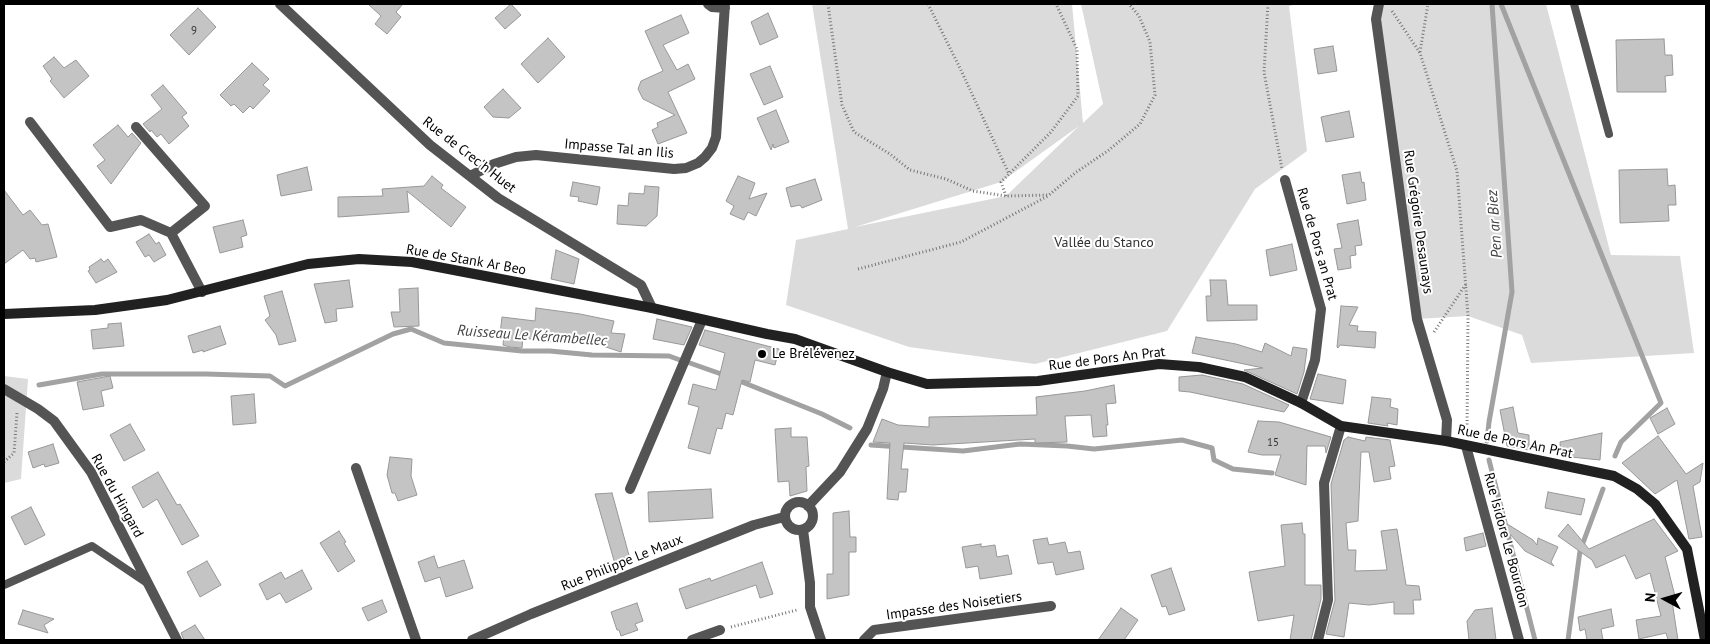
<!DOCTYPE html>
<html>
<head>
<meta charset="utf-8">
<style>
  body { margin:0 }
  #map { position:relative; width:1710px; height:644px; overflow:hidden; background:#fff; font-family:"PT Sans",sans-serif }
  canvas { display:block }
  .frame { position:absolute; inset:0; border:5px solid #000; pointer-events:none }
  .north { position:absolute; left:1640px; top:574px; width:50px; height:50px; -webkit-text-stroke:4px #fff; paint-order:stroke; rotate:276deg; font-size:14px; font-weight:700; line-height:20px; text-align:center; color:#000 }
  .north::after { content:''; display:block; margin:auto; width:18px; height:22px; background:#000; clip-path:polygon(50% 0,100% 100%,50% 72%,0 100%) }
</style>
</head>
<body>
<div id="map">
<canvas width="1710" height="644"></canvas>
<div class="frame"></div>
<div class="north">N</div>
</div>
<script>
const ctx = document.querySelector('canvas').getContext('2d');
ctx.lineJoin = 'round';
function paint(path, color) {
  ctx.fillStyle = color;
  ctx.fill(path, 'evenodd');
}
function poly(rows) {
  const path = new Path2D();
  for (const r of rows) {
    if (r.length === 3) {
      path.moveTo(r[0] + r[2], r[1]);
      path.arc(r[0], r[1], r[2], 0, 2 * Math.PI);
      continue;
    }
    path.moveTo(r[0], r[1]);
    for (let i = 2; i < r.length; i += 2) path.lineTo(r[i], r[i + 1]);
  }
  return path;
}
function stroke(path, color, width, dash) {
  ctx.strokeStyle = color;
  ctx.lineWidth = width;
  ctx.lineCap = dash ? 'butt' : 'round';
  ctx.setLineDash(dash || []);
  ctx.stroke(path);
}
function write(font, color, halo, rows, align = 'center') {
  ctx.font = font + ' "PT Sans",sans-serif';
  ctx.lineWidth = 4;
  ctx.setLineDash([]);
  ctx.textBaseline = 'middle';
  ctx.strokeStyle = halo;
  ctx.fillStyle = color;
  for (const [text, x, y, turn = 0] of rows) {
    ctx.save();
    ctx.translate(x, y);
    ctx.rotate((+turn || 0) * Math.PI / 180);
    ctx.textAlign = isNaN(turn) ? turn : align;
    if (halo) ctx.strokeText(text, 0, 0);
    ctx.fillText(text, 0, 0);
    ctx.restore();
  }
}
const green = poly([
  [812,4,1072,4,1083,123,1103,104,1081,4,1298,4,1289,6,1307,151,1255,189,1167,331,1035,364,909,347,786,305,796,240,848,229],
  [1079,126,1006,196,855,227,1001,182],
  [1374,4,1546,4,1611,255,1680,256,1694,353,1531,363,1522,335,1468,316,1417,319],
  [4,376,28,379,21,479,4,483]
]);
const stream = poly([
  [1501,4,1661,403,1621,442,1615,456],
  [687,362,724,375],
  [737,380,822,414,850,428],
  [39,385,102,374,206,374,270,376,285,386,393,334,411,329,444,343,522,351,550,351,592,355,669,356,680,360],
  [1487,441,1489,422,1512,292,1492,4],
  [871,445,963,451,1020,444,1067,446,1094,449,1182,440,1212,448,1214,460,1233,469,1272,473],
  [1489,460,1535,640],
  [1568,640,1580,551,1603,489]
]);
const building = poly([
  [368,4,403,4,396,12,401,17,387,34,375,24,381,16,368,4],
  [511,4,521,15,505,29,495,18,511,4],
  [198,8,216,27,189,55,170,35,198,8],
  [768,13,778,37,760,45,751,22,768,13],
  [681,15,689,33,663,45,677,70,688,64,695,79,668,92,687,133,658,144,652,130,658,127,657,123,675,115,643,99,638,89,641,81,663,71,645,31,681,15],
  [548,38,565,57,538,83,521,64,548,38],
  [1664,39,1665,55,1672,55,1673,75,1665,76,1666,92,1617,92,1616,40,1664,39],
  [1333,46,1337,71,1318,74,1314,49,1333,46],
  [54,57,64,68,76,60,89,76,64,98,50,81,52,79,43,66,54,57],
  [252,63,269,79,263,85,270,91,253,109,250,106,243,113,234,104,231,106,220,95,252,63],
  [770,66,783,97,764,105,750,74,770,66],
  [163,85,187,113,182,117,189,126,169,144,161,134,157,137,151,130,150,132,143,124,162,109,151,95,163,85],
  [503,89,521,108,509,118,493,117,484,107,503,89],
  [776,110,789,142,774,148,773,144,771,150,757,118,776,110],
  [1349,111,1354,137,1326,142,1321,117,1349,111],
  [118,125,128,137,132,133,141,143,111,184,97,166,105,160,93,145,118,125],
  [307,167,312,190,281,196,277,175,307,167],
  [1667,169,1668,186,1675,185,1676,205,1668,205,1669,221,1620,223,1619,170,1667,169],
  [1360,172,1362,183,1364,182,1366,200,1347,204,1342,175,1360,172],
  [432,176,443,185,441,188,466,207,451,227,407,191,409,212,338,217,338,197,383,196,382,189,424,186,432,176],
  [738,176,755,183,749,199,767,193,756,216,748,212,744,220,730,214,734,206,726,201,738,176],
  [815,179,822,200,802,208,800,205,791,207,786,188,815,179],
  [573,182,600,187,597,205,578,201,579,197,570,196,573,182],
  [645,186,659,187,657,216,646,226,617,224,618,205,628,206,629,193,644,194,645,186],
  [4,190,23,215,30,210,42,225,48,224,57,257,36,262,35,258,30,259,23,250,4,264,4,190],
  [243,220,247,235,241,237,243,247,220,253,213,227,243,220],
  [1358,220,1362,245,1355,246,1356,255,1350,256,1351,268,1338,270,1334,249,1342,248,1337,224,1358,220],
  [149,234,156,244,159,242,166,255,154,262,149,255,145,257,136,242,149,234],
  [1292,244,1297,270,1270,276,1266,250,1292,244],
  [556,250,579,259,574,284,551,279,556,250],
  [101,259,104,262,108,259,117,272,96,283,88,271,90,270,89,267,101,259],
  [349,280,353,307,336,309,337,321,325,323,314,284,349,280],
  [1210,280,1226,280,1228,305,1257,305,1257,320,1207,321,1206,296,1211,296,1210,280],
  [418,288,419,326,394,327,391,312,400,312,399,289,418,288],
  [282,291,296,341,279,345,276,335,265,320,270,316,264,296,282,291],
  [1341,306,1358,307,1349,325,1358,326,1357,331,1376,332,1375,348,1340,345,1338,348,1337,347,1341,306],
  [536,308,580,314,614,321,611,333,625,334,621,352,594,343,564,338,563,341,553,340,553,342,523,338,522,348,510,347,503,345,504,334,500,334,502,317,535,321,536,308],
  [657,319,692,327,684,345,653,339,657,319],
  [121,323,124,346,93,349,91,330,108,328,108,324,121,323],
  [220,326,226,344,203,352,203,350,193,353,188,336,220,326],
  [705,330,779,349,775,365,755,360,750,382,742,380,733,415,726,413,722,429,717,428,710,454,688,448,699,407,688,404,693,384,716,390,725,353,699,345,705,330],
  [1196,337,1236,344,1262,352,1265,343,1291,356,1293,347,1307,349,1304,372,1297,394,1244,370,1263,368,1192,353,1196,337],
  [1318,374,1346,380,1343,404,1310,399,1318,374],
  [1202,375,1243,384,1289,405,1284,412,1190,392,1179,391,1179,377,1202,375],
  [110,376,113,388,101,391,104,406,83,410,77,382,110,376],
  [1114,385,1116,403,1106,404,1108,425,1106,425,1107,436,1093,437,1091,415,1065,416,1067,442,1035,443,1035,439,933,445,904,443,901,469,908,469,906,492,899,492,898,500,887,499,890,443,873,442,882,419,898,425,929,427,929,417,1037,415,1036,397,1085,391,1114,385],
  [254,394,256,423,233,425,231,396,254,394],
  [1372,397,1391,399,1390,407,1398,409,1397,425,1387,423,1388,426,1368,423,1372,397],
  [1513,407,1518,433,1529,435,1529,450,1507,446,1500,410,1513,407],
  [1667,408,1675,424,1658,434,1650,418,1667,408],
  [1258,421,1279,422,1331,437,1326,453,1325,446,1307,446,1306,485,1275,475,1281,455,1262,455,1248,452,1258,421],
  [130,424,145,450,124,461,110,435,130,424],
  [791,428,791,437,807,437,809,466,806,467,807,491,790,496,789,481,778,482,775,429,791,428],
  [1602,433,1600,460,1561,456,1560,442,1602,433],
  [1658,436,1686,474,1703,463,1700,482,1693,486,1702,537,1689,539,1677,480,1655,494,1622,463,1658,436],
  [1348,437,1365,441,1366,437,1390,440,1395,466,1389,467,1391,479,1374,482,1369,452,1361,452,1358,521,1346,523,1348,550,1356,550,1355,571,1387,570,1381,531,1397,529,1406,585,1419,586,1421,600,1413,600,1414,614,1394,614,1394,602,1369,605,1349,603,1344,637,1326,634,1335,600,1331,484,1344,440,1348,437],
  [53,444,59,463,45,467,44,464,33,468,28,452,53,444],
  [390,457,412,459,411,476,417,495,398,501,395,493,392,493,387,475,390,457],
  [158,472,177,505,180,504,199,536,182,545,157,499,143,508,132,487,158,472],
  [711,489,713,518,649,522,648,492,711,489],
  [1548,492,1585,499,1581,515,1545,508,1548,492],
  [612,493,630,559,615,564,595,494,612,493],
  [31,507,45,535,25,545,11,517,31,507],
  [849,511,850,537,856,537,856,552,849,552,849,595,827,599,827,574,833,574,833,513,849,511],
  [1654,519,1678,551,1665,557,1676,600,1672,601,1678,640,1668,640,1666,633,1639,639,1636,620,1661,616,1650,573,1636,579,1625,555,1596,568,1592,560,1558,536,1568,524,1589,549,1654,519],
  [1504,522,1533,540,1537,545,1538,538,1558,547,1551,562,1554,566,1525,551,1502,525,1504,522],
  [1302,523,1303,534,1305,534,1305,585,1321,585,1321,599,1311,640,1290,640,1294,615,1258,621,1249,572,1285,566,1281,525,1302,523],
  [339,531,346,542,344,543,355,561,338,572,320,543,339,531],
  [1483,533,1486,546,1466,551,1464,538,1483,533],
  [1047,538,1049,545,1065,542,1068,553,1080,551,1084,569,1056,575,1053,562,1038,564,1033,540,1047,538],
  [981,544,981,547,995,545,997,557,1008,555,1012,574,980,579,978,566,966,568,962,547,981,544],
  [434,556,438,568,464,560,473,588,446,597,440,577,425,582,418,562,434,556],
  [207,561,221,585,200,597,187,572,207,561],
  [762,562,773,594,760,598,756,585,686,609,679,589,710,578,711,581,762,562],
  [1171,568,1185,610,1169,615,1166,606,1162,607,1151,575,1171,568],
  [302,570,312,589,286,603,280,593,267,600,259,584,281,572,285,579,302,570],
  [382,600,387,612,368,621,362,608,382,600],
  [637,603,643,621,635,624,638,630,621,636,619,630,617,630,611,612,637,603],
  [1121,608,1138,620,1124,640,1098,640,1121,608],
  [1492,608,1496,640,1469,640,1467,621,1475,610,1492,608],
  [1611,609,1614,626,1601,629,1603,640,1587,640,1585,629,1580,631,1578,617,1611,609],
  [23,610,54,619,44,625,48,633,18,624,23,610],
  [195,625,205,640,184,640,181,633,195,625]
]);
const path = poly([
  [828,4,842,105,854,132,890,154,910,170,946,179,973,191,1006,196,1049,195,1075,173,1109,150,1140,124,1155,95,1150,42,1139,16,1129,4],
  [928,4,960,68,1009,174],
  [1268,4,1264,72,1282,169],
  [1392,11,1420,53,1457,171,1468,316,1467,432],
  [1420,52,1428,4],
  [1006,196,1001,182,1051,132,1078,96,1077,49,1056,4],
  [858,269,961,242,1048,196],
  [1434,332,1466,284],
  [4,462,14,453,17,413],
  [731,627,797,610]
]);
const lane = poly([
  [1574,4,1609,134],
  [4,585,92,546,147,583]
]);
const street = poly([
  [280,4,430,145,498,198,641,285,652,308],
  [708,4,712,7,725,8],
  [1379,4,1376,19,1417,319,1447,420,1446,441],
  [30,122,110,227,141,220,171,233,202,292],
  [136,127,205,206,171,233],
  [470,176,494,164,516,157,536,155,674,169,686,168,698,163,705,157,712,148,716,137,725,4],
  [1285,180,1321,309,1315,360,1301,403],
  [4,389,38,409,54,421,91,472,177,640],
  [1466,446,1519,640],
  [356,468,416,640],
  [630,489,702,320],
  [799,516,14],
  [808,506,840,472,867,429,883,389,887,372],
  [803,530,810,583,810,607,821,640],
  [472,640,531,614,754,525,784,517],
  [692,640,720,630],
  [864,640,874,630,1051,606],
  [1318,640,1328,600,1324,483,1341,426]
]);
const secondary = poly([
  [4,314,95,310,167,300,308,264,359,259,412,262,652,308,767,334,795,339,887,372,927,384,1038,381,1159,364,1199,367,1245,377,1301,403,1341,426,1446,441,1614,476,1637,489,1655,504,1687,549,1705,640]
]);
const markers = [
  [762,354,5,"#000"]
];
const numberNames = [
  ["9",194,31],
  ["15",1273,443]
];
const streetNames = [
  ["Impasse Tal an Ilis",619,149,5],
  ["Rue de Crec'h Huet",469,155,38],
  ["Rue Grégoire Desaunays",1418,222,82],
  ["Rue de Pors an Prat",1317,244,74],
  ["Rue de Stank Ar Beo",466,260,10],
  ["Rue de Pors An Prat",1107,359,-7],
  ["Rue de Pors An Prat",1515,442,12],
  ["Rue du Hingard",117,496,61],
  ["Rue Isidore Le Bourdon",1506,540,75],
  ["Rue Philippe Le Maux",622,563,-22],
  ["Impasse des Noisetiers",954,606,-8]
];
const parkNames = [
  ["Vallée du Stanco",1104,243]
];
const poiNames = [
  ["Le Brélévenez",772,354]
];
const waterNames = [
  ["Pen ar Biez",1495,224,-94],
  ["Ruisseau Le Kérambellec",532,336,4]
];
paint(green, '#dbdbdb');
stroke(stream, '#a2a2a2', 5);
paint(building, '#c4c4c4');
stroke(building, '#989898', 1);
stroke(path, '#767676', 3, [1, 2.5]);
stroke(lane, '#545454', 8);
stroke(street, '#545454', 10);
stroke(secondary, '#212121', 10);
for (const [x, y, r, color] of markers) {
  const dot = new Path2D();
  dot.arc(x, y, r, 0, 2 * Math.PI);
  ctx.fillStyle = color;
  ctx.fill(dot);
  stroke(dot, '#fff', 2);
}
write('11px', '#313131', null, numberNames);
write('14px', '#000', '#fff', streetNames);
write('14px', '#323232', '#fff', parkNames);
write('14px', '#000', '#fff', poiNames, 'left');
write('italic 15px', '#434343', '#fff', waterNames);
</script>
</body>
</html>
